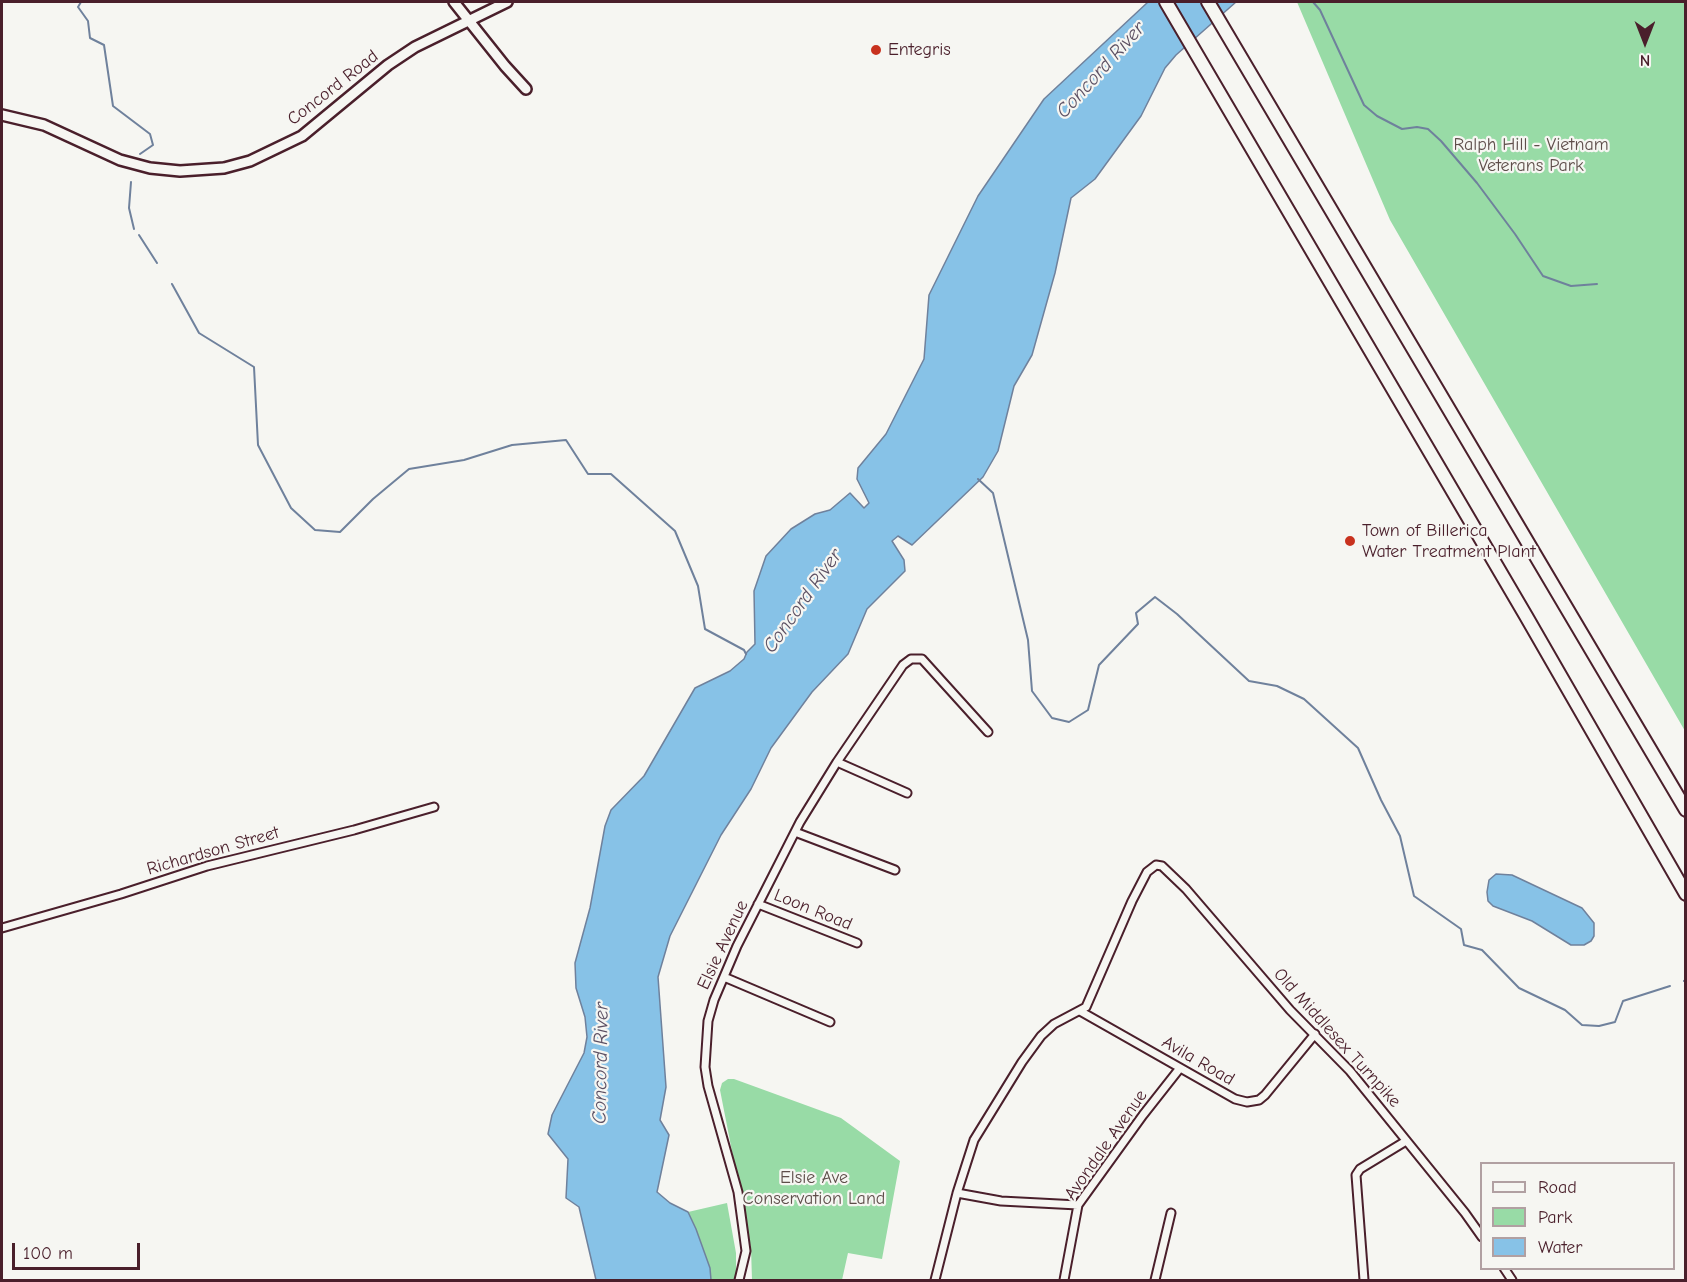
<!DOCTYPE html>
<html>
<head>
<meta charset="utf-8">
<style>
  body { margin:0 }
  #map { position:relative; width:1687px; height:1282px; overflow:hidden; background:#f6f6f2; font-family:"Comic Neue",sans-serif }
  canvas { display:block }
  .frame { position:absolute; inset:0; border:3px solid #4a1f2b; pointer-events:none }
  .legend { position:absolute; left:1480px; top:1162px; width:195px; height:108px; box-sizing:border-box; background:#f6f6f2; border:2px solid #b1a0a2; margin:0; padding:8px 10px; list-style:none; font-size:18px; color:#4a1f2b }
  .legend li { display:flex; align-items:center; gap:12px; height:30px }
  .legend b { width:30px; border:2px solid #b1a0a2 }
  .north { position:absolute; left:1615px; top:12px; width:60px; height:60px; -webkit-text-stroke:4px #f6f6f2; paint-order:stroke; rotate:180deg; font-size:16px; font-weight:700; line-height:24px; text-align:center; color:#4a1f2b }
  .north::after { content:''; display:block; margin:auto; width:21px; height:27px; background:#4a1f2b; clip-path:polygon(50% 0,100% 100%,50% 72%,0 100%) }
  .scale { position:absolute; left:12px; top:1243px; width:128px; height:27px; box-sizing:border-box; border:3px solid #4a1f2b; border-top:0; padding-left:8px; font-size:18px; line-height:21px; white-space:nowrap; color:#4a1f2b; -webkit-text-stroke:4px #f6f6f2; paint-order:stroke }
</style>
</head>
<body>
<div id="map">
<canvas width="1687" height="1282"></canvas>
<div class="frame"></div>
<ul class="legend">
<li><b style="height:8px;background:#f6f6f2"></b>Road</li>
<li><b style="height:16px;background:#98dba6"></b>Park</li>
<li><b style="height:16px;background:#87c2e7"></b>Water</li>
</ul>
<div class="north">N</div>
<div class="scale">100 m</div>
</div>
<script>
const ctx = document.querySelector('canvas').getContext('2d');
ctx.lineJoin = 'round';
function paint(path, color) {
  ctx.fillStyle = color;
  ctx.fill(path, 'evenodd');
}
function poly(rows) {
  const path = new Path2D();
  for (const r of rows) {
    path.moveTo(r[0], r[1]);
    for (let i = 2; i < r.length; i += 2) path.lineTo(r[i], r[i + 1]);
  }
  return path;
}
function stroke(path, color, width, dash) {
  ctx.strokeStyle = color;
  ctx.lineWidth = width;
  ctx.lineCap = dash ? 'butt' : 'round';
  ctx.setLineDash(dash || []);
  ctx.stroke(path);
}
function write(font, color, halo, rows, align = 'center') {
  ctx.font = font + ' "Comic Neue",sans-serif';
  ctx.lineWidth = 4.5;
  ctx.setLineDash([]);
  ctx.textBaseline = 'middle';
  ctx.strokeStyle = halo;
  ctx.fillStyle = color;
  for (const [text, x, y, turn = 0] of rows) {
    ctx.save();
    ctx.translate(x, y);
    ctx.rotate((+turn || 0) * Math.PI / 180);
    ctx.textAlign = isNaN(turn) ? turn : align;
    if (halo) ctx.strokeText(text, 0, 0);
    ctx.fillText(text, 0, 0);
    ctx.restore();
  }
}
const green = poly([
  [1297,2,1685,2,1685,731,1390,220],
  [728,1079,734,1079,841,1118,900,1161,882,1259,848,1253,842,1280,752,1280,751,1248,720,1090,722,1083],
  [727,1203,736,1253,736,1280,711,1280,710,1268,696,1229,688,1212]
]);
const water = poly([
  [1148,2,1236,2,1176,55,1165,68,1141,116,1095,179,1071,198,1055,273,1032,355,1014,386,998,451,983,477,912,545,898,536,892,541,904,560,905,571,867,609,848,654,812,692,771,748,751,789,721,835,670,936,658,977,666,1087,660,1120,669,1135,657,1192,670,1203,688,1212,696,1229,710,1268,711,1280,596,1280,579,1207,566,1198,568,1159,548,1134,552,1115,584,1053,587,1037,585,1017,576,988,575,963,590,908,605,826,611,810,644,776,695,688,730,671,744,659,747,652,755,644,754,591,766,556,791,529,815,514,830,510,850,493,864,508,869,503,857,479,858,468,886,434,924,359,929,295,978,196,1044,99,1148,2],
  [1496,874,1512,875,1582,908,1594,923,1594,936,1591,941,1584,945,1571,945,1532,921,1493,906,1488,901,1487,892,1489,880,1496,874]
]);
const stream = poly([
  [81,2,78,7,88,21,90,38,104,45,113,106,150,134,153,145,140,154],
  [1313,2,1320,10,1364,105,1377,116,1402,129,1417,127,1428,129,1441,141,1477,183,1515,234,1543,276,1571,286,1597,284],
  [131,182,129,208,134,229],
  [139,235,157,263],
  [172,284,199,333,254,367,258,445,291,508,315,530,340,532,373,499,409,469,464,460,512,445,566,440,588,474,611,474,675,531,698,586,705,629,744,650,746,654],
  [978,479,993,493,1028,640,1032,691,1052,718,1069,722,1088,710,1099,665,1138,624,1136,613,1155,597,1177,614,1249,681,1277,686,1304,699,1358,748,1381,800,1400,836,1414,896,1461,929,1464,945,1482,950,1519,988,1565,1010,1582,1025,1599,1026,1615,1022,1623,1001,1670,986],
  [1684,981,1686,980]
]);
const minor = poly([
  [837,762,907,793],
  [795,832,895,870],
  [758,904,857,943],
  [2,928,121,894,207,866,354,830,434,807],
  [724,977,830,1022],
  [1080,1011,1235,1099,1247,1102,1259,1100,1265,1095,1315,1034],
  [957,1193,1001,1201,1078,1205],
  [1504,1268,1512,1280],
  [739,1280,746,1251,738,1192,708,1086,705,1067,708,1021,714,1000,737,946,800,822,837,762,903,665,911,659,922,659,988,732],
  [935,1280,957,1193,974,1140,1022,1062,1041,1036,1054,1024,1086,1007,1132,901,1147,872,1156,865,1162,866,1186,889,1290,1010,1350,1071,1465,1213,1482,1237],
  [1064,1280,1078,1205,1143,1115,1180,1068],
  [1155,1280,1171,1213],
  [1364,1280,1356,1175,1360,1169,1406,1141]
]);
const secondary = poly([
  [454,2,505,66,526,89],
  [2,115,44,125,120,160,150,168,180,171,224,168,250,161,302,136,388,65,415,47,507,2]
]);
const motorway = poly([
  [1166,2,1526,616,1686,894],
  [1208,2,1686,810]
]);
const markers = [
  [876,50,6,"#c8321e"],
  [1350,541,6,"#c8321e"]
];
const poiNames = [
  ["Entegris",888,50],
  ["Town of Billerica",1362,531],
  ["Water Treatment Plant",1362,552]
];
const streetNames = [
  ["Concord Road",333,88,-38],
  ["Richardson Street",213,851,-16],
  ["Loon Road",813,910,22],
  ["Elsie Avenue",723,945,-65],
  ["Old Middlesex Turnpike",1337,1038,48],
  ["Avila Road",1198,1061,30],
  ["Avondale Avenue",1106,1145,-55]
];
const parkNames = [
  ["Ralph Hill - Vietnam",1531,145],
  ["Veterans Park",1531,166],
  ["Elsie Ave",814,1178],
  ["Conservation Land",814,1199]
];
const waterNames = [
  ["Concord River",1101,70,-48],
  ["Concord River",803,601,-55],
  ["Concord River",601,1063,-89]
];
paint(green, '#98dba6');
paint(water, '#87c2e7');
stroke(water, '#6f819c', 1.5);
stroke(stream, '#6f819c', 2);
stroke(minor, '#4a1f2b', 11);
stroke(secondary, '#4a1f2b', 14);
stroke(motorway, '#4a1f2b', 16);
stroke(minor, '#f6f6f2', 7);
stroke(secondary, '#f6f6f2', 9);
stroke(motorway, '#f6f6f2', 12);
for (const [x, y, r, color] of markers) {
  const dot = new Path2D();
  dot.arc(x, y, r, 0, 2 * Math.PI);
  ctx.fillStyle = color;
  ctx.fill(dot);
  stroke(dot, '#f6f6f2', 2);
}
write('18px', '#4a1f2b', '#f6f6f2', poiNames, 'left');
write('18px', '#4a1f2b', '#f6f6f2', streetNames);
write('18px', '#5e4e4a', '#f6f6f2', parkNames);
write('italic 20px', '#5c5063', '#f6f6f2', waterNames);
</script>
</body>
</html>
